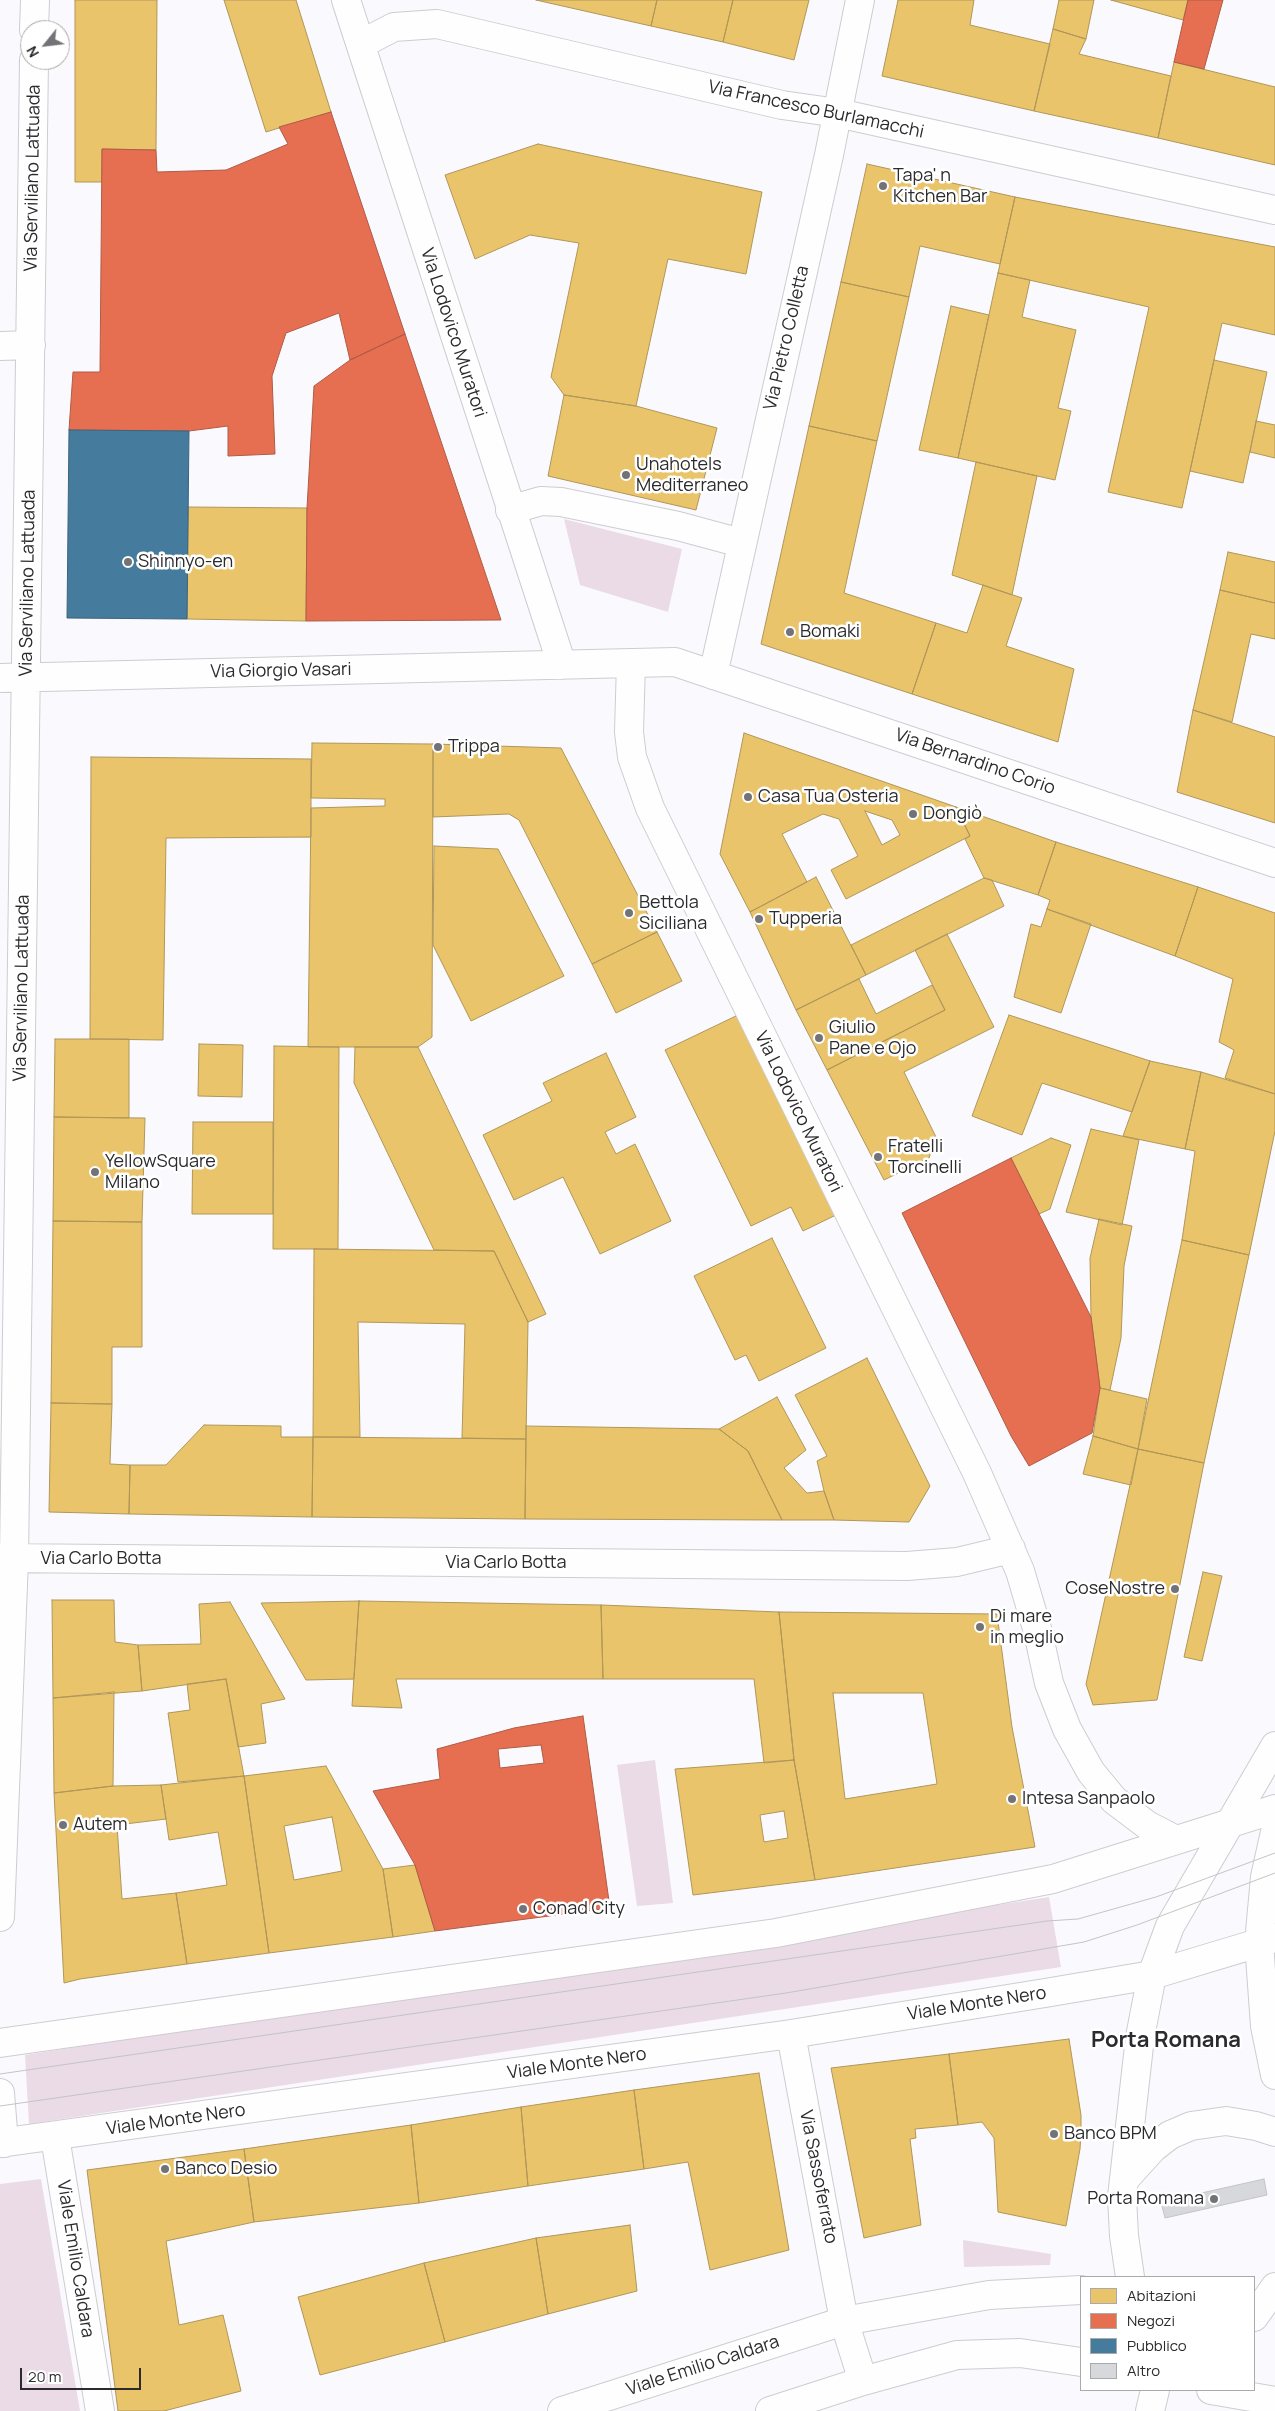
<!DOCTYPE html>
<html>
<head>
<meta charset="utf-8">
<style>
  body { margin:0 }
  #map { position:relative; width:1275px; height:2411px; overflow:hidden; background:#fafafe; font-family:Manrope,sans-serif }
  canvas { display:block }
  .legend { position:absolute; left:1080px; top:2276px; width:175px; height:115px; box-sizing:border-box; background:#fff; border:1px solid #aaaaab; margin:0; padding:6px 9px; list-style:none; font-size:15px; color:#2b2b2e }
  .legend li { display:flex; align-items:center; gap:10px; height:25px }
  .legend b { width:25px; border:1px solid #aaaaab }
  .north { position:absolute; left:20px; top:20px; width:50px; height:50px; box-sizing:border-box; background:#fff; border:1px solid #aaaaab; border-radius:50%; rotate:241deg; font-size:14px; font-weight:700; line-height:20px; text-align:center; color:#2b2b2e }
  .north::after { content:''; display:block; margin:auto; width:18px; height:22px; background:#737377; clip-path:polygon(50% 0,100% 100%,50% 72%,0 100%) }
  .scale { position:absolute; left:20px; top:2368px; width:121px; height:22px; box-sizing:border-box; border:2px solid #2b2b2e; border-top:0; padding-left:6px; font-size:15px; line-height:18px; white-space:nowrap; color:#2b2b2e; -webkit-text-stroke:4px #fff; paint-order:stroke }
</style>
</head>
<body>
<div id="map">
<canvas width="1275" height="2411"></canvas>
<ul class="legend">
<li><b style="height:14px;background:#e9c46a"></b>Abitazioni</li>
<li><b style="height:14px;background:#e76f51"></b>Negozi</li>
<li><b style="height:14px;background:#457b9d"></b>Pubblico</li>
<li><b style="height:14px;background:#d7d8db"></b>Altro</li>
</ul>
<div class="north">N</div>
<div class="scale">20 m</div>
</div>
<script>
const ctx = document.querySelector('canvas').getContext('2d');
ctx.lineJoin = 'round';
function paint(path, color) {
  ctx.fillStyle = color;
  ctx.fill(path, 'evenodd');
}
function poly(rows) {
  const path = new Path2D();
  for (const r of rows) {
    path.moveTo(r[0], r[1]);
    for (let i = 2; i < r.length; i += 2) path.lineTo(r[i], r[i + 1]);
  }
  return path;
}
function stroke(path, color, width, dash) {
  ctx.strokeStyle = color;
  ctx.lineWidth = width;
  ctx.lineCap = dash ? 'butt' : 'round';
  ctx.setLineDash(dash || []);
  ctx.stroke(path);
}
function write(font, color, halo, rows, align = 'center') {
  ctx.font = font + ' Manrope,sans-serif';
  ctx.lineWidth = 5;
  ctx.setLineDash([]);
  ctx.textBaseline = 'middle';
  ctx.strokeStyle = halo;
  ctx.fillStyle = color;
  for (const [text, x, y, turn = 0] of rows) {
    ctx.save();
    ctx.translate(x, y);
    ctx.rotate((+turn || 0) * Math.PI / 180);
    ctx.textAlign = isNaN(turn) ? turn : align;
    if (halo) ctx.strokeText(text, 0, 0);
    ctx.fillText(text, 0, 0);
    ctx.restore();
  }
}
const green = poly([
  [564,519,682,549,668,612,580,585],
  [655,1760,673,1903,637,1906,617,1765],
  [1049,1897,1061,1967,29,2124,25,2055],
  [41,2179,80,2411,0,2411,0,2184],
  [963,2240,1051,2254,1050,2265,964,2267]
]);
const homes = poly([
  [75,0,157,0,156,150,102,149,102,182,75,182,75,0],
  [224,0,296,0,331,112,266,132,224,0],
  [536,0,657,0,651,26,536,0],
  [657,0,733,0,723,42,651,26,657,0],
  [733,0,809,0,794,60,723,42,733,0],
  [898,0,974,0,970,25,1050,44,1034,111,882,76,898,0],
  [1059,0,1094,0,1086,39,1053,29,1059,0],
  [1111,0,1188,0,1183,20,1111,0],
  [1053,29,1086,39,1079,54,1171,76,1158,138,1034,111,1053,29],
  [1174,62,1275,87,1275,165,1158,138,1174,62],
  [538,144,762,192,746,274,668,259,636,406,564,395,551,377,579,243,530,235,475,259,445,175,538,144],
  [867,164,1015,197,1000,264,920,246,909,297,841,282,867,164],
  [1015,197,1275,247,1275,335,1222,323,1182,508,1108,492,1149,307,998,273,1015,197],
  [998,273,1030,280,1022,317,1076,330,1058,408,1071,411,1055,480,958,458,998,273],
  [841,282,909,297,877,441,809,426,841,282],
  [951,306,989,315,958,458,919,450,951,306],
  [1214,360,1267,372,1243,483,1190,471,1214,360],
  [564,395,636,406,717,428,696,510,548,476,564,395],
  [1256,421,1275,425,1275,458,1250,452,1256,421],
  [809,426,877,441,844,593,936,623,912,694,761,644,809,426],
  [976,462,1037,476,1012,595,952,575,976,462],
  [188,507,307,508,306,621,187,619,188,507],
  [1228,552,1275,562,1275,603,1220,590,1228,552],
  [983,585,1022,598,1006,646,1074,669,1058,742,912,694,936,623,967,633,983,585],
  [1220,590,1275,603,1275,639,1251,634,1232,722,1193,710,1220,590],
  [1193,710,1275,737,1275,823,1177,792,1193,710],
  [744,733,956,807,970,836,846,899,831,870,858,856,839,819,823,814,782,834,807,882,750,912,720,854,744,733],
  [865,811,892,820,900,835,882,845,865,811],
  [312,743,433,744,432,1037,418,1047,308,1047,311,808,385,806,385,799,311,798,312,743],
  [433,744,561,748,657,932,592,964,519,820,509,814,433,817,433,744],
  [91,757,311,759,311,837,166,838,163,1040,90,1039,91,757],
  [956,807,1056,842,1038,895,984,878,965,839,970,836,956,807],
  [1056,842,1198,887,1175,956,1047,909,1050,900,1038,895,1056,842],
  [434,846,498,849,564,976,471,1021,433,945,434,846],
  [816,877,866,975,796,1010,750,912,816,877],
  [984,878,992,880,1004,906,866,975,851,945,984,878],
  [1198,887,1275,913,1275,1094,1225,1078,1234,1050,1219,1042,1233,979,1175,956,1198,887],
  [1047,909,1091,924,1061,1013,1014,997,1031,924,1041,927,1047,909],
  [657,932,682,981,616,1013,592,964,657,932],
  [947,934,994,1027,904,1072,936,1137,929,1158,884,1180,827,1070,945,1010,915,950,947,934],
  [859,979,876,1014,932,985,945,1010,827,1070,796,1010,859,979],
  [738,1015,836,1215,803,1231,791,1207,751,1226,665,1050,738,1015],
  [1009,1015,1150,1061,1132,1112,1042,1083,1022,1135,972,1116,1009,1015],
  [55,1039,129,1039,129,1118,54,1117,55,1039],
  [199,1044,243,1045,242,1097,198,1096,199,1044],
  [274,1046,339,1047,338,1249,273,1249,274,1046],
  [355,1047,418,1047,546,1314,528,1322,494,1251,434,1250,354,1083,355,1047],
  [606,1053,636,1117,605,1132,616,1154,635,1144,671,1221,600,1254,563,1177,514,1200,483,1135,552,1101,543,1083,606,1053],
  [1150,1061,1201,1072,1185,1149,1123,1136,1150,1061],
  [1201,1072,1275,1094,1275,1131,1249,1255,1182,1240,1195,1151,1185,1149,1201,1072],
  [54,1117,145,1118,142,1222,53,1221,54,1117],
  [193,1122,273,1122,273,1214,192,1214,193,1122],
  [1091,1129,1139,1140,1122,1225,1066,1212,1091,1129],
  [1051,1138,1071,1145,1050,1209,1039,1214,1011,1158,1051,1138],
  [1099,1219,1132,1226,1124,1266,1121,1338,1110,1390,1100,1388,1091,1317,1090,1258,1099,1219],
  [53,1221,142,1222,142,1347,112,1347,112,1404,51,1403,53,1221],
  [772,1238,826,1348,759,1381,746,1355,735,1360,694,1276,772,1238],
  [1182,1240,1249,1255,1204,1463,1138,1449,1182,1240],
  [314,1249,494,1251,528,1322,526,1439,462,1438,465,1324,358,1322,360,1437,313,1437,314,1249],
  [867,1358,930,1486,909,1522,834,1520,824,1491,817,1461,827,1456,795,1395,867,1358],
  [1100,1388,1147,1399,1138,1449,1093,1436,1100,1388],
  [777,1397,806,1450,784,1468,807,1493,824,1491,834,1520,782,1520,748,1451,719,1429,777,1397],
  [51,1403,112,1404,110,1464,130,1465,129,1514,49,1512,51,1403],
  [204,1425,281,1426,281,1437,313,1437,312,1517,129,1514,130,1465,166,1465,204,1425],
  [526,1426,719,1429,748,1451,782,1520,525,1519,526,1426],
  [1093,1436,1138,1449,1131,1485,1083,1474,1093,1436],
  [313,1437,526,1439,525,1519,312,1517,313,1437],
  [1138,1449,1204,1463,1157,1700,1093,1705,1086,1684,1138,1449],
  [1203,1572,1222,1576,1202,1661,1184,1657,1203,1572],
  [52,1600,114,1600,115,1642,138,1645,142,1691,53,1698,52,1600],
  [359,1601,601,1605,603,1679,396,1679,402,1708,352,1706,359,1601],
  [359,1601,354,1679,306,1680,261,1603,359,1601],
  [230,1602,285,1699,261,1704,266,1743,238,1747,226,1679,142,1691,138,1645,201,1644,199,1604,230,1602],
  [601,1605,779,1612,794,1760,764,1763,754,1679,603,1679,601,1605],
  [779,1612,997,1614,1012,1727,1035,1847,815,1880,794,1760,779,1612],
  [833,1693,923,1693,937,1784,845,1799,833,1693],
  [226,1679,244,1776,178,1782,168,1713,190,1710,187,1684,226,1679],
  [114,1692,113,1786,54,1793,53,1698,114,1692],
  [794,1760,815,1880,693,1895,675,1769,794,1760],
  [784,1811,788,1838,764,1842,760,1815,784,1811],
  [326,1766,383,1869,393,1937,269,1953,244,1776,326,1766],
  [332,1817,342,1871,294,1880,284,1826,332,1817],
  [244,1776,269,1953,187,1964,176,1893,227,1885,218,1832,169,1840,161,1785,244,1776],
  [161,1785,166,1819,117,1825,122,1899,176,1893,187,1964,80,1979,64,1983,54,1793,113,1786,161,1785],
  [415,1865,435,1931,393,1937,383,1869,415,1865],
  [1069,2039,1081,2115,1081,2133,1080,2149,1066,2226,998,2212,994,2138,982,2122,958,2125,949,2054,1069,2039],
  [949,2054,958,2125,915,2129,916,2138,910,2139,921,2225,864,2238,831,2068,949,2054],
  [759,2073,789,2250,710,2270,688,2162,644,2169,634,2090,759,2073],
  [634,2090,644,2169,528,2186,521,2107,634,2090],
  [521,2107,528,2186,419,2203,411,2125,521,2107],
  [411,2125,419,2203,254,2222,244,2149,411,2125],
  [244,2149,254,2222,166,2241,179,2325,223,2315,241,2391,164,2411,118,2411,87,2170,244,2149],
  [630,2225,637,2291,548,2314,536,2238,630,2225],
  [536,2238,548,2314,445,2342,424,2263,536,2238],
  [424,2263,445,2342,320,2375,298,2297,424,2263]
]);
const shops = poly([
  [1188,0,1223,0,1204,69,1174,62,1188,0],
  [331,112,405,334,350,360,339,313,286,333,272,376,275,454,228,456,228,426,189,431,69,430,73,372,100,372,102,149,156,150,157,172,226,170,288,144,279,127,331,112],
  [405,334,501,620,306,621,307,508,314,386,350,360,405,334],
  [1011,1158,1091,1317,1100,1388,1092,1433,1029,1466,1011,1436,902,1213,1011,1158],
  [583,1716,610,1908,435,1931,415,1865,373,1791,440,1779,437,1749,514,1728,583,1716],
  [541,1745,544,1763,500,1768,498,1749,541,1745]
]);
const public = poly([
  [69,430,189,431,187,619,67,618,69,430]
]);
const building = poly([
  [1264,2179,1267,2195,1165,2218,1161,2202,1264,2179]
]);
const minor = poly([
  [346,0,562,665],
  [34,30,35,0],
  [361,44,394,27,437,24,782,105,838,113,1275,210],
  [0,346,31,345],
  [510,510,541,501,561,502,678,526,741,543],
  [631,663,629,732,632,757,650,808,977,1473,1020,1571,1038,1632,1049,1683,1067,1729,1091,1772,1114,1800,1147,1825,1176,1840],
  [713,675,829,155,860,0],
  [0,678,675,662,1275,863],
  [0,1558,907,1566,957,1562,1011,1549],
  [0,1917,14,1559,34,60],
  [791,2034,844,2321],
  [0,2043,776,1933,1053,1879,1275,1809],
  [0,2093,4,2143],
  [55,2137,100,2411],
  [0,2143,791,2034,1045,1993,1152,1975,1275,1938],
  [1150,2411,1155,2390]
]);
const major = poly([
  [1275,1832,1265,1877,1259,1943,1265,2026,1275,2075],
  [1124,2180,1153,2148,1170,2135,1191,2126,1226,2121,1256,2126,1275,2132],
  [1130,2277,1124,2236,1122,2197,1140,2037,1152,1975,1170,1926,1275,1746],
  [1254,2317,1275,2287],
  [844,2321,863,2381],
  [1211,2390,1275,2401],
  [562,2411,844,2321,989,2295,1081,2290],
  [770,2411,863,2381,957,2355,1020,2353,1081,2362]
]);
const tram = poly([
  [0,2074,1047,1921,1078,1919,1156,1897,1275,1853],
  [0,2106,786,1993,1084,1942,1137,1925,1275,1873]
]);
const markers = [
  [883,186,5,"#737377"],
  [626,475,5,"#737377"],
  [128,562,5,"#737377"],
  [790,632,5,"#737377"],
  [438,747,5,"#737377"],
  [748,797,5,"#737377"],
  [913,814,5,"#737377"],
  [629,913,5,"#737377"],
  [759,919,5,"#737377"],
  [819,1038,5,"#737377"],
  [878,1157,5,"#737377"],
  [95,1172,5,"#737377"],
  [1175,1589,5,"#737377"],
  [980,1627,5,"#737377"],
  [1012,1799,5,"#737377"],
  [63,1825,5,"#737377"],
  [523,1909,5,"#737377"],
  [1054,2134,5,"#737377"],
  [165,2169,5,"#737377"],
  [1214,2199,5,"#737377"]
];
const streetNames = [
  ["Via Francesco Burlamacchi",816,110,12],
  ["Via Serviliano Lattuada",33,178,-89],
  ["Via Lodovico Muratori",453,333,72],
  ["Via Pietro Colletta",787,338,-77],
  ["Via Serviliano Lattuada",28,583,-89],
  ["Via Giorgio Vasari",281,671,-1],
  ["Via Bernardino Corio",975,762,19],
  ["Via Serviliano Lattuada",22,988,-89],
  ["Via Lodovico Muratori",798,1112,64],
  ["Via Carlo Botta",101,1559],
  ["Via Carlo Botta",506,1563],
  ["Viale Monte Nero",977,2004,-9],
  ["Viale Monte Nero",577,2064,-8],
  ["Viale Monte Nero",176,2120,-8],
  ["Via Sassoferrato",818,2177,79],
  ["Viale Emilio Caldara",75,2259,81],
  ["Viale Emilio Caldara",703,2366,-18]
];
const poiNames = [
  ["Tapa' n",893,176],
  ["Kitchen Bar",893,197],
  ["Unahotels",636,465],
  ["Mediterraneo",636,486],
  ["Shinnyo-en",138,562],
  ["Bomaki",800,632],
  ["Trippa",448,747],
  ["Casa Tua Osteria",758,797],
  ["Dongiò",923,814],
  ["Bettola",639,903],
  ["Siciliana",639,924],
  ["Tupperia",769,919],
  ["Giulio",829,1028],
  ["Pane e Ojo",829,1049],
  ["Fratelli",888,1147],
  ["Torcinelli",888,1168],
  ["YellowSquare",105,1162],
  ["Milano",105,1183],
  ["CoseNostre",1165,1589,"right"],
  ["Di mare",990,1617],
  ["in meglio",990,1638],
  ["Intesa Sanpaolo",1022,1799],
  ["Autem",73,1825],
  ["Conad City",533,1909],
  ["Banco BPM",1064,2134],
  ["Banco Desio",175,2169],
  ["Porta Romana",1204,2199,"right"]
];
const districtNames = [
  ["Porta Romana",1166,2041]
];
paint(green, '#eadbe7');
paint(homes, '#e9c46a');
stroke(homes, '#b09658', 1);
paint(shops, '#e76f51');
stroke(shops, '#af5b46', 1);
paint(public, '#457b9d');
stroke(public, '#3d637c', 1);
paint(building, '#d7d8db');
stroke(building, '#c4c4c7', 1);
stroke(minor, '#cdcdd0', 30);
stroke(major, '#cdcdd0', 30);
stroke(minor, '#fefeff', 28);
stroke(major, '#fefeff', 28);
stroke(tram, '#c4c4c5', 1);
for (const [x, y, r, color] of markers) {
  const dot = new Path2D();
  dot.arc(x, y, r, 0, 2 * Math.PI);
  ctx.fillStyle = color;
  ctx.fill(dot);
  stroke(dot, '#fff', 2);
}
write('18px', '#2b2b2e', '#fff', streetNames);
write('18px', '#2b2b2e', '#fff', poiNames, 'left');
write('bold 22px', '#2b2b2e', '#fff', districtNames);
</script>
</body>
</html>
